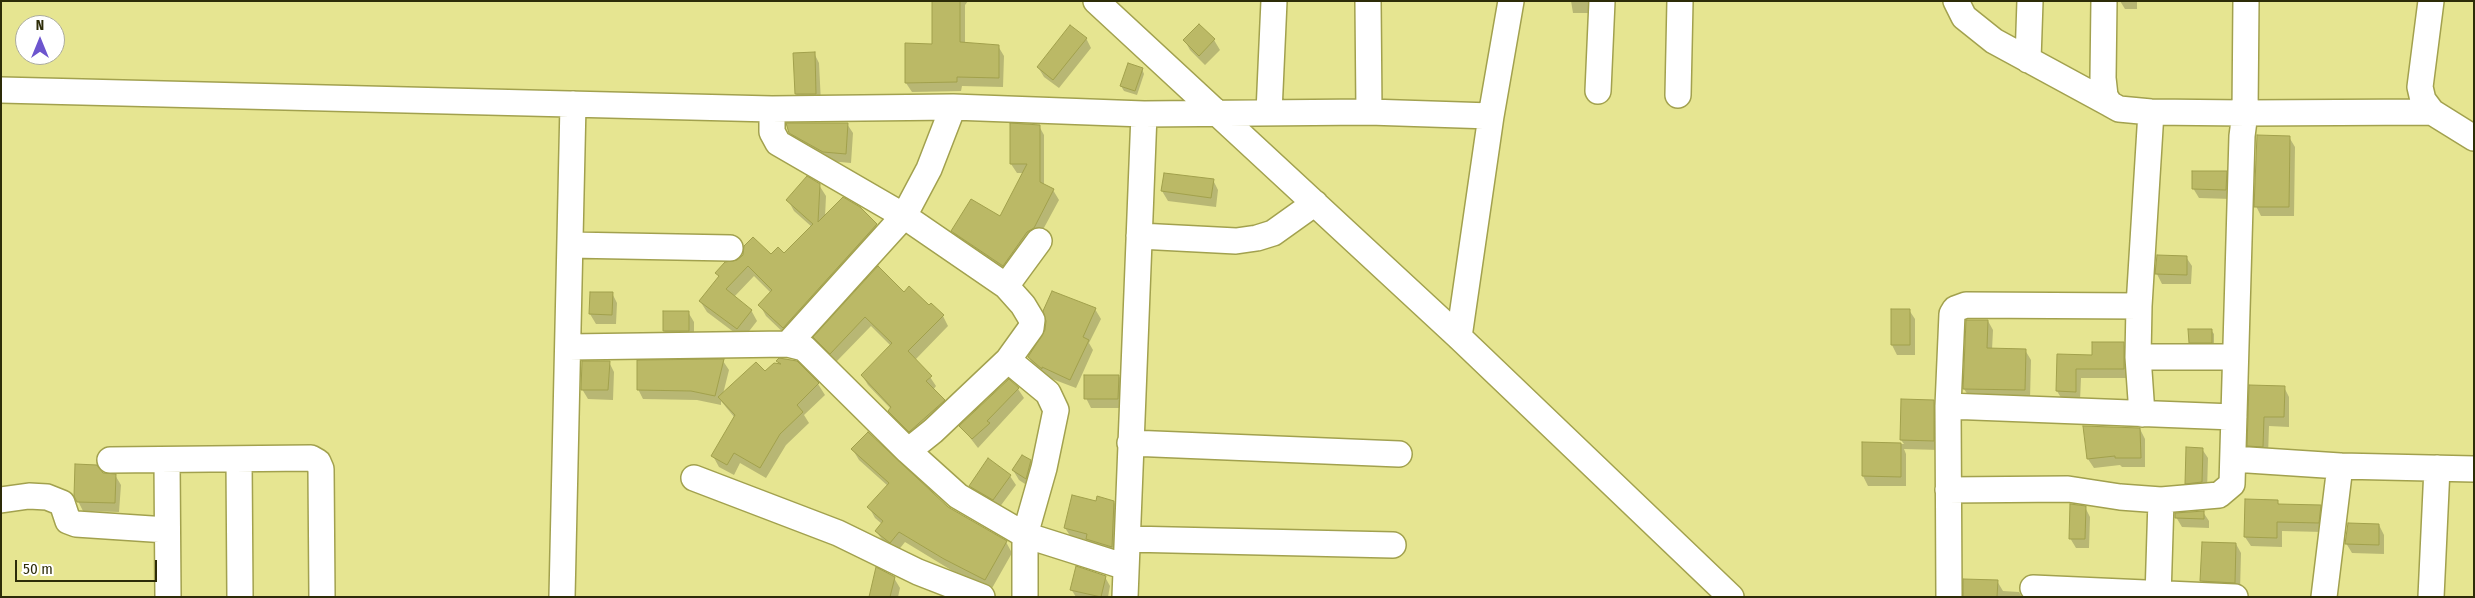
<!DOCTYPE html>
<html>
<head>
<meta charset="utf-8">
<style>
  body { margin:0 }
  #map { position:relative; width:2475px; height:598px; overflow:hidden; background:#e6e591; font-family:"Fira Sans Condensed",sans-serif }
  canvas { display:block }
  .frame { position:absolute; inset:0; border:2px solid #2d2c08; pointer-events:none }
  .north { position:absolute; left:15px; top:15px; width:50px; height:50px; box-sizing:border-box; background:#fff; border:1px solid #abab9c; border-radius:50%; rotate:0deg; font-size:14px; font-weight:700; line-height:20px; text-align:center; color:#2d2c08 }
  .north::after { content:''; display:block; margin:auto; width:18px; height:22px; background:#6d55ce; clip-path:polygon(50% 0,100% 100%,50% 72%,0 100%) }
  .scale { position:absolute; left:15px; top:560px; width:142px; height:22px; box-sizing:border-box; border:2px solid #2d2c08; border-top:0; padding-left:6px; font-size:15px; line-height:18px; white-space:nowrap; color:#2d2c08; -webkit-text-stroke:4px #fff; paint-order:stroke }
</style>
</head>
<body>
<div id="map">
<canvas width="2475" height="598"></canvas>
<div class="frame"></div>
<div class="north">N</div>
<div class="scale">50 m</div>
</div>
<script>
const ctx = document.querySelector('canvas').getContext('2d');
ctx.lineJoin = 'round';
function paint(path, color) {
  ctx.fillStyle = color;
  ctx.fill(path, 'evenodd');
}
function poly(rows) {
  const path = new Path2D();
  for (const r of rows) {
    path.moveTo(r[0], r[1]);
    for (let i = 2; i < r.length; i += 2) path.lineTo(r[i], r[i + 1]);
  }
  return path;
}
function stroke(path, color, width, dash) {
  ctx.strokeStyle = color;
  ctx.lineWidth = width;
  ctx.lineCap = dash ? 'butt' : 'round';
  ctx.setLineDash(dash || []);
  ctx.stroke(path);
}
const shadow = poly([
  [933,1,968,1,965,5,965,43,998,46,1004,56,1003,87,962,86,961,91,912,92,906,83,933,45],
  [1571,1,1591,1,1589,13,1573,13],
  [2120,1,2137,1,2137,9,2125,9],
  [1199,26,1214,40,1220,50,1205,65,1190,50,1185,41],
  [1086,38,1091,48,1059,88,1044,77,1038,67],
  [814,53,819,63,821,103,801,104,796,94,795,54],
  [1142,69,1144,74,1137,95,1124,91,1121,86],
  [847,124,853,133,851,163,829,161,796,142,790,132],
  [1039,126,1044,135,1044,185,1053,190,1059,200,1039,237,1008,275,958,241,953,231,1000,218,1023,173,1017,173,1011,164],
  [2289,137,2295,147,2294,216,2261,216,2256,206],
  [2226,173,2231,182,2231,199,2199,198,2193,188],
  [1213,180,1218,190,1216,207,1168,201,1162,191],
  [819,185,826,196,825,217,859,208,876,225,883,235,789,338,766,316,760,305,771,293,754,276,734,297,751,310,757,321,743,339,707,312,700,301,719,278,717,273,771,256,784,255,812,227,794,211,788,200],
  [2158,257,2186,257,2192,266,2191,284,2162,284,2157,274],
  [612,293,617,303,616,324,596,324,590,314],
  [904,294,943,316,948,326,915,360,930,377,936,386,933,390,944,401,949,410,915,440,895,420,889,411,891,409,868,385,862,375,891,346,871,326,836,362,820,347,815,338],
  [1095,309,1101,319,1089,343,1093,350,1076,388,1047,377,1035,367,1029,358],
  [1892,310,1909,310,1915,319,1915,355,1897,355,1892,345],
  [664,312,688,312,694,322,694,340,670,340,664,331],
  [1988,321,1993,330,1992,350,2025,350,2031,360,2030,399,1970,398,1964,389],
  [2211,330,2214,334,2214,347,2192,347,2190,342],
  [2123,343,2129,353,2129,378,2081,378,2080,401,2063,401,2057,391,2058,355,2093,356],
  [723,361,729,370,723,394,781,366,778,362,796,362,818,384,825,395,804,415,809,423,786,445,766,478,740,463,734,475,719,467,713,456,735,418,721,401,721,405,697,400,643,399,638,389],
  [609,362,614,372,613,400,588,399,582,389],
  [1119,376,1124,386,1123,408,1091,408,1086,398],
  [2250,386,2284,387,2289,397,2289,427,2269,426,2268,456,2254,455,2249,445],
  [1018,389,1024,398,978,448,961,426],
  [1933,401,1939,410,1939,450,1904,449,1906,454,1906,486,1868,486,1863,476,1864,444,1904,444,1901,440],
  [2140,429,2145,439,2145,467,2122,467,2120,465,2094,468,2088,459],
  [2202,449,2208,458,2207,491,2192,493,2186,483],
  [853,450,1006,542,1012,553,991,590,951,570,905,542,897,552,883,541,876,531,882,524,875,518,869,507,888,486,859,460],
  [1030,461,1036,471,1031,488,1019,480,1013,470],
  [103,474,115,475,121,485,119,512,83,511,78,501],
  [1010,476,1016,485,999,508,976,495,970,486],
  [2277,501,2279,505,2320,506,2326,516,2323,532,2282,531,2282,547,2251,546,2245,537],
  [1114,502,1119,512,1117,556,1093,549,1089,541,1071,537,1065,528],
  [2085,507,2090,517,2089,548,2076,548,2070,538],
  [2203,512,2209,521,2209,528,2182,527,2176,517],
  [2379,525,2384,535,2384,554,2352,553,2346,543],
  [2236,544,2241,553,2240,592,2207,590,2202,581],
  [1105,577,1110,586,1108,597,1076,597,1071,589],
  [894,578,900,588,898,597,870,597],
  [1997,581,2003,591,2019,592,2022,597,1965,597]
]);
const building = poly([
  [932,1,960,1,960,42,999,45,999,78,957,77,957,82,905,83,905,43,932,44,932,1],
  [1199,24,1215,39,1199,56,1183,40,1199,24],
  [1070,25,1087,38,1053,80,1037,67,1070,25],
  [815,52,816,94,795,94,793,53,815,52],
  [1128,63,1143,68,1135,91,1120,86,1128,63],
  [786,123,848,123,846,154,823,152,789,133,786,123],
  [1010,123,1040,125,1040,182,1054,189,1034,228,1027,232,1003,266,951,231,971,199,1000,216,1027,164,1010,164,1010,123],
  [2257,135,2290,136,2289,207,2254,207,2257,135],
  [2192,171,2227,171,2226,190,2192,189,2192,171],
  [1164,173,1214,179,1211,198,1161,191,1164,173],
  [807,176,820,184,818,222,843,197,860,207,877,224,783,328,758,305,772,290,748,266,726,289,752,310,737,329,699,301,719,276,715,273,725,262,737,260,743,255,744,246,753,237,771,254,778,247,784,253,813,224,786,200,807,176],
  [2157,255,2187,256,2187,275,2155,274,2157,255],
  [878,266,904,292,909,286,929,305,931,303,944,315,908,351,932,376,926,381,945,400,909,432,888,411,891,407,861,375,892,343,865,317,830,354,813,337,878,266],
  [1052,291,1096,308,1083,337,1089,340,1070,380,1042,367,1042,369,1028,357,1045,330,1046,321,1043,311,1052,291],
  [590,292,613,292,612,315,589,314,590,292],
  [1891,309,1910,309,1910,345,1891,345,1891,309],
  [663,311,689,311,689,331,663,331,663,311],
  [1966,320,1988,320,1987,348,2026,349,2025,390,1963,389,1966,320],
  [2188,329,2212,329,2212,343,2189,343,2188,329],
  [2092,342,2124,342,2124,369,2076,369,2076,392,2056,391,2057,354,2092,355,2092,342],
  [779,358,797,361,819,383,797,405,803,412,780,434,760,468,734,453,727,465,711,456,735,415,718,397,756,362,765,371,774,363,781,364,776,361,779,358],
  [724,359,715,396,691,391,637,390,637,360,724,359],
  [582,361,610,361,608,390,581,390,582,361],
  [1084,375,1119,375,1118,399,1084,399,1084,375],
  [1009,379,1019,388,987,421,990,423,972,439,959,426,1009,379],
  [2249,385,2285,386,2284,417,2264,417,2263,447,2247,446,2249,385],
  [1901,399,1934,400,1934,441,1900,440,1901,399],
  [2083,426,2140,428,2141,458,2115,458,2115,456,2087,459,2083,426],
  [868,432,948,507,1007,541,985,580,944,559,899,532,890,543,875,531,883,521,867,507,889,483,851,449,868,432],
  [1862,442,1901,443,1901,477,1862,476,1862,442],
  [2186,447,2203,448,2202,482,2185,484,2186,447],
  [1022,455,1031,460,1026,479,1012,470,1022,455],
  [988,458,1011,475,993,500,969,486,988,458],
  [75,464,97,465,103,473,116,474,115,503,77,502,74,496,75,464],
  [1072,495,1096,501,1097,496,1114,501,1112,547,1086,539,1087,534,1064,528,1072,495],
  [2245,499,2278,500,2278,504,2321,505,2319,523,2277,522,2277,538,2244,537,2245,499],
  [2070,504,2086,506,2085,539,2069,539,2070,504],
  [2204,511,2204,519,2175,518,2175,513,2204,511],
  [2348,523,2379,524,2379,545,2345,544,2348,523],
  [2202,542,2236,543,2235,583,2200,581,2202,542],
  [1076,566,1106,576,1101,597,1070,590,1076,566],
  [876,567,895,577,890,597,869,597,876,567],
  [1963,579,1998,580,1997,597,1963,597,1963,579]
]);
const minor = poly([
  [1096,1,1459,337,1731,597],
  [1368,1,1369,112],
  [1956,1,1964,17,1994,41,2110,104],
  [2104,1,2103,78,2105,96,2110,104,2119,109,2151,112,2245,113,2432,112,2474,138],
  [2431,1,2420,87,2423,100,2432,112],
  [2028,60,2030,1],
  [1,90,772,109,953,107,1144,114,1369,112,1491,116],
  [1598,91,1602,1],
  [1678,95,1680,1],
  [772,109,772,132,778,143,904,216,788,344],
  [1269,112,1274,1],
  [1139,236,1236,241,1257,238,1273,233,1315,203],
  [570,245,730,248],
  [1006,286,1039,241],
  [1459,337,1491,116,1511,1],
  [569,347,788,344,804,348,908,451,958,496,1025,535,1126,567],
  [2138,357,2235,357],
  [1008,360,1048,393,1056,410,1044,468,1025,535,1025,597],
  [1948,406,2234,417],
  [2142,414,2138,357,2139,306,2151,112],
  [1130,443,1399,454],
  [908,451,933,431,1008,360,1031,328,1032,320,1023,305,1006,286,904,216,929,169,953,107],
  [2233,459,2340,466,2474,469],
  [110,460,311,458,318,462,321,469,322,597],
  [239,460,240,597],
  [167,461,168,597],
  [694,478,838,533,918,572,982,597],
  [1948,490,2068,489,2120,497,2161,500,2219,495,2232,484,2242,136,2245,113,2246,1],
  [1,500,29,496,47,497,62,503,68,521,76,524,167,530],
  [1128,539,1393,545],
  [2033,588,2235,597],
  [562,597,573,104],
  [1125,597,1144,114],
  [1949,597,1948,406,1952,314,1955,309,1966,305,2139,306],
  [2158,597,2161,500],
  [2324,597,2340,466],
  [2431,597,2437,468]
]);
paint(shadow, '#0003');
paint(building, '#bbb966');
stroke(building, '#a1a04c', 1);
stroke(minor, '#a2a14e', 28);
stroke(minor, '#fff', 25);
</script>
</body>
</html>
